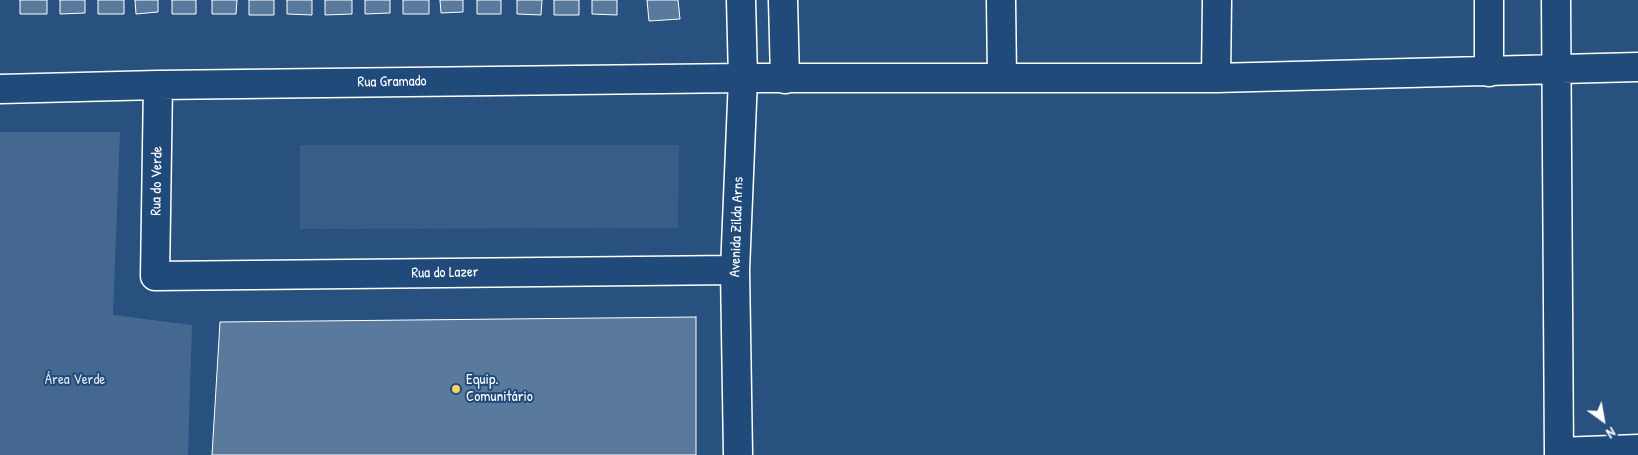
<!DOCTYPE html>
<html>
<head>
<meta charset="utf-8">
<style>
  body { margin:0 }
  #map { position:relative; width:1638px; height:455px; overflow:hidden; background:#28517f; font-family:"Patrick Hand",sans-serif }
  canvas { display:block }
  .north { position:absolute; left:1578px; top:395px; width:50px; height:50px; -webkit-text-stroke:4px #1f4a7a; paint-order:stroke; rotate:148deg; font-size:14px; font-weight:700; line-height:20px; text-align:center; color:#fff }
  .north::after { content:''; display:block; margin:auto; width:18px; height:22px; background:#fff; clip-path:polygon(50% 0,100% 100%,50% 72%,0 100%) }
</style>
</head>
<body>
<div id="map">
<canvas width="1638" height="455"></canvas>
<div class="north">N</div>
</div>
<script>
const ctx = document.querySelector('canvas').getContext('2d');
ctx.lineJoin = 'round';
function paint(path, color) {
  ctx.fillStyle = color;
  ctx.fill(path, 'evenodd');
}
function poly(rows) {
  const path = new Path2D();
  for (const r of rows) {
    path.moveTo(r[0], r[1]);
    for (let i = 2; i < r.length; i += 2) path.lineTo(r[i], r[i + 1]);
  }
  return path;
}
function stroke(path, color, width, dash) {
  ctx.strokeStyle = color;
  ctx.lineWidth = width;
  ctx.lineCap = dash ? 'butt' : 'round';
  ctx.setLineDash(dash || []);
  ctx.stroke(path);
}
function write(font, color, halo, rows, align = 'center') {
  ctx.font = font + ' "Patrick Hand",sans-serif';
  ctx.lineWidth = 4;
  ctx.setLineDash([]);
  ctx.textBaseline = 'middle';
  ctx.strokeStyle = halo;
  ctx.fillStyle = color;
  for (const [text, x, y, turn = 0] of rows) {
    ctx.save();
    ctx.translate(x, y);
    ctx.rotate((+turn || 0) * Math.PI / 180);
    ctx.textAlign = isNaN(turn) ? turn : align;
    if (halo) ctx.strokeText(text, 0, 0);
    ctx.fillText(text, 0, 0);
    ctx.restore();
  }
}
const built = poly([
  [300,145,679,145,678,228,300,229]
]);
const green = poly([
  [0,132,120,132,113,315,192,325,188,455,0,455]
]);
const building = poly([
  [20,0,47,0,47,14,20,14,20,0],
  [60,0,85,0,85,13,60,14,60,0],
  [98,0,124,0,124,14,98,14,98,0],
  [135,0,158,0,158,12,136,14,135,0],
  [172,0,196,0,196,14,172,14,172,0],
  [212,0,237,0,236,14,212,14,212,0],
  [249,0,274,0,274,15,249,15,249,0],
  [287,0,312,0,312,15,287,14,287,0],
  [325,0,352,0,352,14,325,15,325,0],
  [365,0,390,0,390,13,365,14,365,0],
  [403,0,429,0,429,14,403,14,403,0],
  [440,0,463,0,463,12,441,13,440,0],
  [477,0,501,0,501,14,477,14,477,0],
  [517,0,542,0,541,15,517,14,517,0],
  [554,0,579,0,579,15,554,15,554,0],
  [592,0,617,0,617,15,592,14,592,0],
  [647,0,678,0,680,19,649,21,647,0],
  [696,317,696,455,212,455,220,322,696,317]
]);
const minor = poly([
  [783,0,785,79],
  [1001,0,1002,78],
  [1556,0,1559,455],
  [1489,72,1489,0],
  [1216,78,1217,0],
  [158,85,155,276,735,270],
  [0,89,158,85,743,78,1216,78,1638,67],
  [1559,452,1638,449],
  [738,455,735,270,743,78,741,0]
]);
const markers = [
  [456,389,5,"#ffd166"]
];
const streetNames = [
  ["Rua Gramado",392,82,-1],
  ["Rua do Verde",157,181,-89],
  ["Avenida Zilda Arns",737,227,-88],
  ["Rua do Lazer",445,273,-1]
];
const parkNames = [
  ["Área Verde",75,380]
];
const poiNames = [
  ["Equip.",466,380],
  ["Comunitário",466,397]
];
paint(built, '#375d88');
paint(green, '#446890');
paint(building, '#5a7a9d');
stroke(building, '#fff', 1);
stroke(minor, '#fff', 31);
stroke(minor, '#1f4a7a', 28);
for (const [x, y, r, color] of markers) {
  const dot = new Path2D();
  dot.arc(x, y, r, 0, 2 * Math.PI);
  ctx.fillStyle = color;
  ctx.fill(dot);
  stroke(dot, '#1f4a7a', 2);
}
write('15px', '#fff', '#1f4a7a', streetNames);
write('15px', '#dae1e9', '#1f4a7a', parkNames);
write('15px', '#fff', '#1f4a7a', poiNames, 'left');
</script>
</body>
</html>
